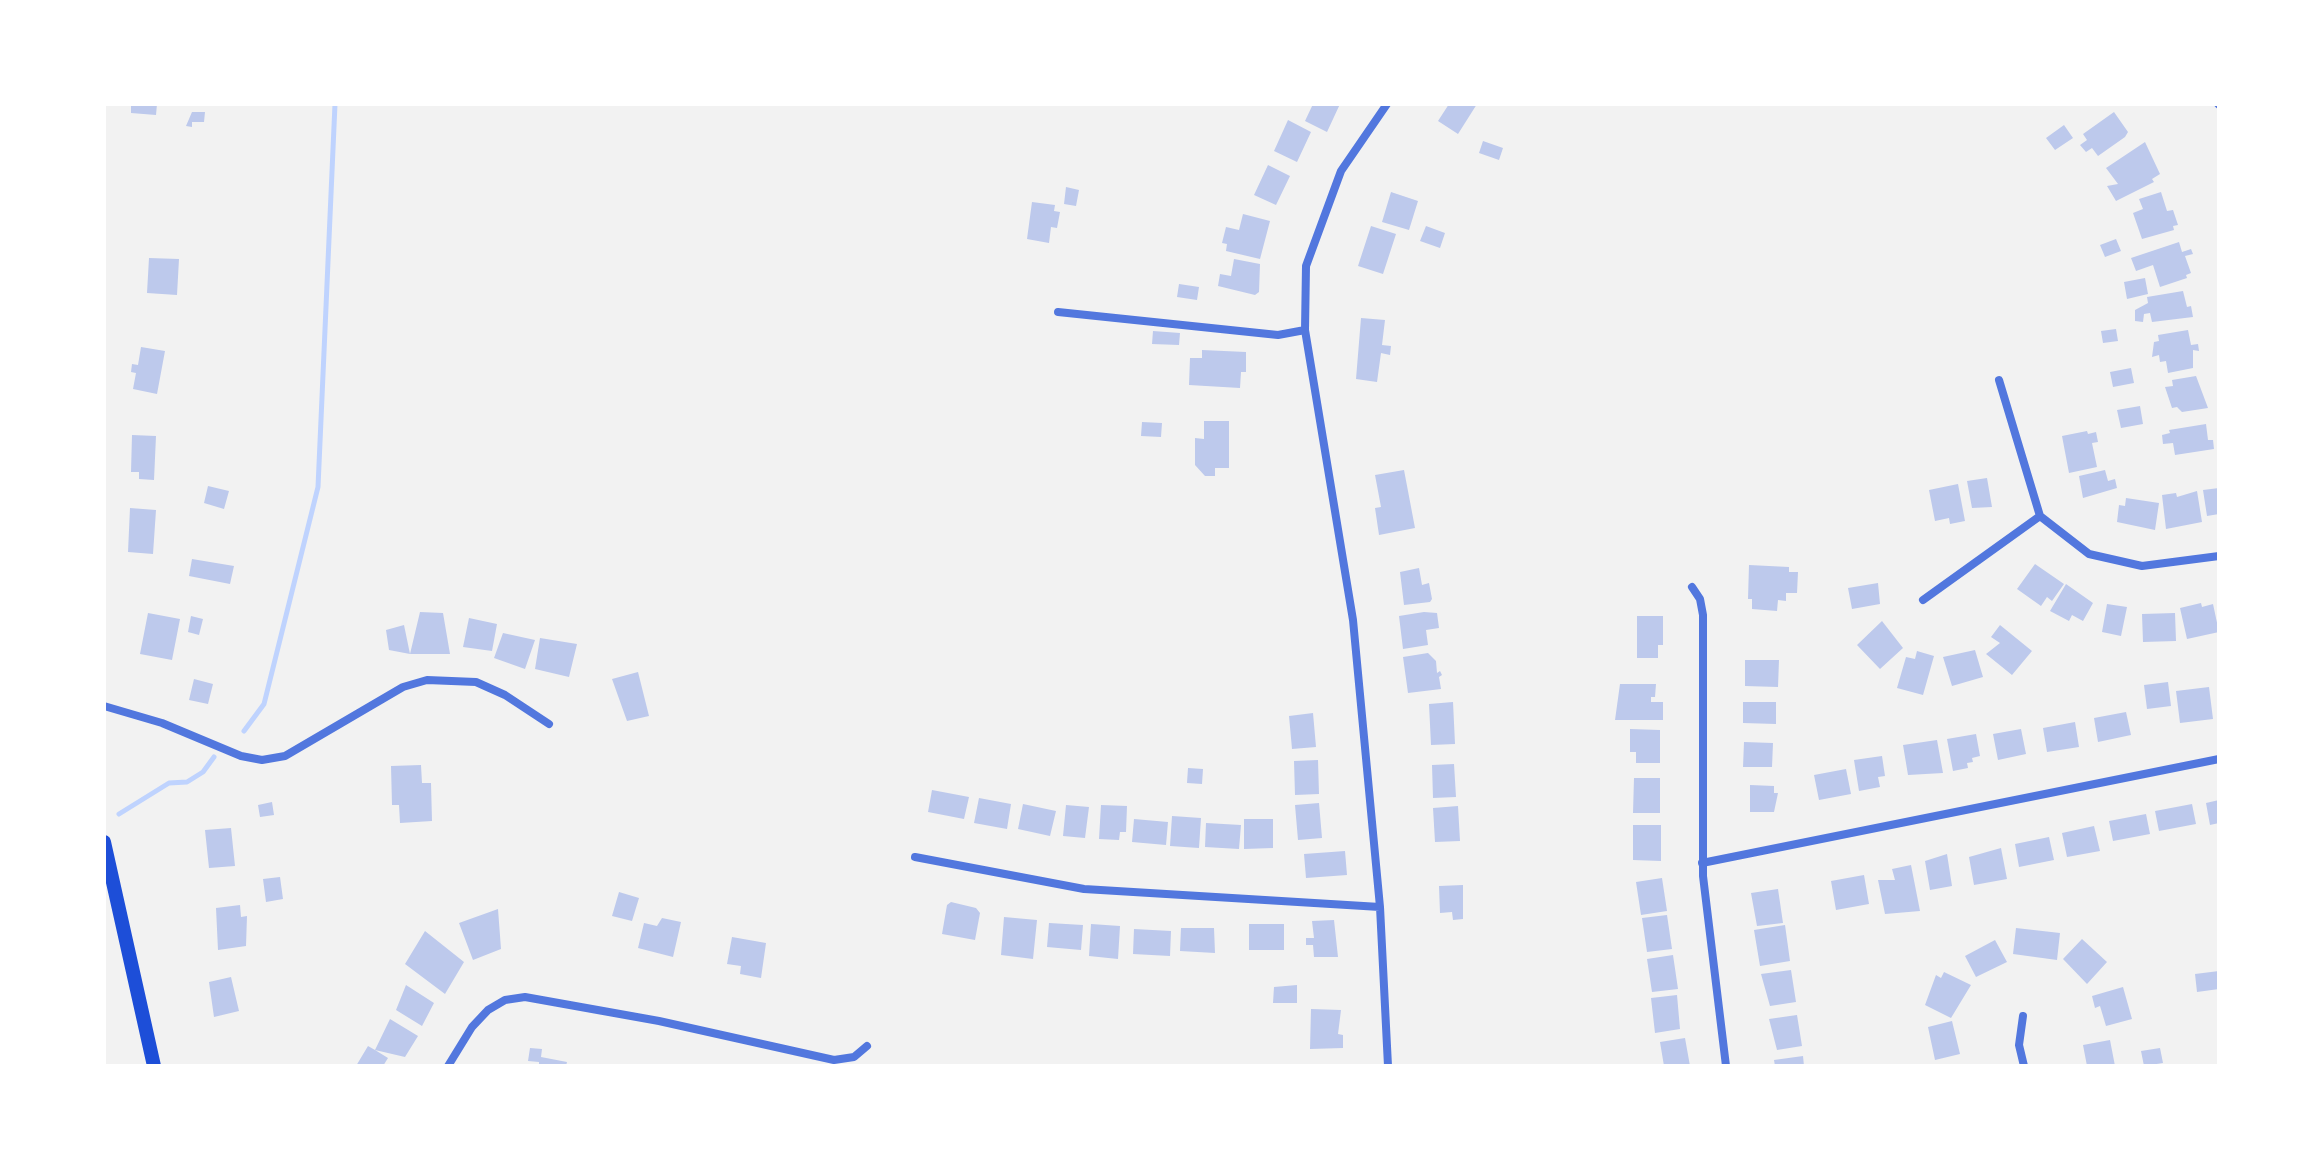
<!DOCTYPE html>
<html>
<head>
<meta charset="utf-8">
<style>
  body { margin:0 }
  #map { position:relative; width:2323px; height:1170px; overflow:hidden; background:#f2f2f2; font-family:"Exo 2",sans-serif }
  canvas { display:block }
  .frame { position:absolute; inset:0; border:106px solid #fff; pointer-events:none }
</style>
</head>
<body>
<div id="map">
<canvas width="2323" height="1170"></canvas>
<div class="frame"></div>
</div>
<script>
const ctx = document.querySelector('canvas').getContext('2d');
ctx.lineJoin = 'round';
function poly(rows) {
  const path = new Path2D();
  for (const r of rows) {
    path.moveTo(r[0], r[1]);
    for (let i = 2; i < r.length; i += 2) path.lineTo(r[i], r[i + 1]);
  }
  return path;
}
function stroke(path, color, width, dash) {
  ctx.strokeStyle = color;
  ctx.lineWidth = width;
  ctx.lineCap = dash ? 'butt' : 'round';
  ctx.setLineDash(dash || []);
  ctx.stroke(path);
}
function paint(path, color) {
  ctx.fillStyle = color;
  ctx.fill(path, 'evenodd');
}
const stream = poly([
  [244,731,264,704,318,487,335,104],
  [119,814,169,783,187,782,203,772,214,757]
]);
const building = poly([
  [131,104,157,104,156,115,131,113],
  [1313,104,1340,104,1327,132,1305,121],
  [1449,104,1477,104,1458,134,1438,121],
  [192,112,205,112,204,122,192,122,192,127,186,126],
  [2114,112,2128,132,2125,137,2098,156,2092,148,2086,152,2080,145,2087,140,2083,134],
  [1288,120,1311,132,1297,162,1274,151],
  [2064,125,2073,138,2055,150,2046,138],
  [1483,141,1503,148,1499,160,1479,153],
  [2145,142,2160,174,2152,179,2154,182,2116,201,2107,186,2118,184,2106,168],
  [1268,165,1290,176,1276,205,1254,195],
  [1066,187,1079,190,1076,206,1064,204],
  [1391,192,1418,201,1409,230,1382,222],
  [2161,192,2167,211,2173,210,2178,225,2173,226,2174,230,2142,239,2133,213,2143,209,2139,199],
  [1032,202,1055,205,1054,211,1060,212,1057,228,1051,227,1049,243,1027,239],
  [1243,214,1270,221,1260,259,1226,251,1227,244,1222,243,1226,227,1239,230],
  [1371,226,1396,234,1383,274,1358,266],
  [1426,226,1445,233,1440,248,1420,241],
  [2116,239,2121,251,2105,257,2100,245],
  [2179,242,2182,252,2191,249,2193,254,2185,256,2191,273,2186,275,2187,278,2160,287,2153,265,2136,271,2131,258],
  [149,258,179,259,177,295,147,293],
  [1234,259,1260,264,1259,292,1255,295,1218,286,1220,274,1231,276],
  [2145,278,2148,294,2127,299,2124,282],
  [1179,284,1199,287,1197,300,1177,297],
  [2183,291,2187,307,2191,306,2193,317,2152,322,2150,313,2144,314,2143,322,2135,321,2135,310,2148,303,2147,297],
  [1361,318,1385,320,1382,345,1391,346,1390,355,1381,353,1377,382,1356,379],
  [2116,329,2118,341,2103,343,2101,331],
  [2188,330,2191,345,2198,344,2199,351,2193,350,2193,368,2168,373,2166,361,2160,362,2159,355,2152,357,2154,342,2159,341,2158,335],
  [1153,331,1180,333,1179,345,1152,344],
  [141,347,165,351,157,394,133,389,136,373,131,372,132,364,138,365],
  [1202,350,1246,352,1246,372,1241,372,1240,388,1189,385,1190,358,1202,358],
  [2131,368,2134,383,2113,387,2110,372],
  [2196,376,2208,408,2182,412,2177,407,2172,408,2165,387,2173,386,2172,380],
  [2140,406,2143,424,2121,428,2117,410],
  [1204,421,1229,421,1229,468,1215,468,1215,476,1205,476,1195,465,1195,438,1204,439],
  [1142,422,1162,423,1161,437,1141,436],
  [2206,424,2208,440,2213,440,2214,449,2175,455,2173,443,2163,444,2162,435,2170,433,2169,430],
  [2087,431,2088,434,2096,432,2098,442,2092,443,2097,467,2069,473,2062,436],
  [132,435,156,436,154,480,139,479,139,472,131,472],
  [1404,470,1415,528,1379,535,1375,508,1381,507,1375,475],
  [2105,470,2108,481,2115,479,2117,488,2083,498,2079,476],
  [1987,478,1992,507,1972,508,1967,481],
  [1958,484,1965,521,1950,524,1949,518,1935,521,1929,490],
  [208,486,229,491,224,509,204,503],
  [2219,488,2219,514,2207,516,2203,490],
  [2197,491,2202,522,2166,529,2162,495,2176,493,2177,497],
  [2126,498,2159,503,2155,530,2117,522,2119,505,2125,506],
  [130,508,156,510,153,554,128,552],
  [192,559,234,566,230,584,189,576],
  [2035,564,2064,584,2052,601,2047,597,2041,606,2017,589],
  [1749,565,1789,567,1789,572,1798,572,1797,593,1786,593,1786,601,1778,600,1777,611,1752,609,1752,599,1748,599],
  [1419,568,1422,585,1429,583,1432,599,1430,602,1404,605,1400,572],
  [1878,583,1880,604,1852,609,1848,588],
  [2066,584,2093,603,2083,621,2072,615,2069,621,2050,611],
  [2201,603,2202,607,2213,604,2219,632,2187,639,2180,608],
  [2107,604,2127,607,2121,636,2102,632],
  [420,612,443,613,450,654,410,654],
  [1424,612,1437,613,1439,628,1426,630,1428,645,1403,649,1399,616],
  [148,613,180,619,172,660,140,654],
  [2175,613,2176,641,2143,642,2142,614],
  [191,616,203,619,199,635,188,632],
  [1637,616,1663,616,1663,645,1658,645,1658,658,1637,658],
  [469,618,497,624,492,651,463,647],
  [1882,621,1903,648,1880,669,1857,645],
  [404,625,410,654,389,650,386,630],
  [2000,625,2032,651,2012,675,1986,654,2000,643,1991,637],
  [503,633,535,640,525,669,494,658],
  [540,638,577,644,569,677,535,669],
  [1975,650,1983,677,1952,686,1943,657],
  [1917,651,1934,656,1923,695,1897,688,1906,657,1915,659],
  [1428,653,1436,661,1437,673,1440,671,1442,675,1439,677,1441,689,1408,693,1403,657],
  [1745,660,1779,660,1778,687,1745,686],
  [638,672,649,716,627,721,612,679],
  [194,679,213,684,208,704,189,700],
  [2168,682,2171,706,2147,709,2144,685],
  [1620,684,1656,684,1655,697,1651,697,1651,702,1663,702,1663,720,1615,720],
  [2209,687,2213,719,2180,723,2176,691],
  [1453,702,1455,744,1431,745,1429,704],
  [1743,702,1776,702,1776,724,1743,723],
  [2126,712,2131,735,2098,742,2094,718],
  [1313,713,1316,747,1292,749,1289,716],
  [2075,722,2079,747,2047,752,2043,728],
  [1630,729,1660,730,1660,763,1636,763,1636,752,1630,752],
  [2021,729,2026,754,1998,760,1993,734],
  [1976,734,1980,756,1972,758,1973,762,1967,763,1968,768,1953,771,1947,739],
  [1937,740,1943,773,1908,775,1903,745],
  [1744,742,1773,743,1772,767,1743,767],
  [1882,756,1885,776,1878,777,1880,787,1859,791,1854,760],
  [1318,760,1319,794,1295,795,1294,761],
  [1454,764,1456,797,1433,798,1432,765],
  [421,765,422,783,431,783,432,821,400,823,399,805,392,805,391,766],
  [1188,768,1203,769,1202,784,1187,783],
  [1846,769,1851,794,1819,800,1814,775],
  [1634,778,1660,778,1660,813,1633,813],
  [1750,785,1774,786,1774,793,1778,793,1774,812,1750,812],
  [932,790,969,797,964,819,928,812],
  [979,798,1011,804,1007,829,974,823],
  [2219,800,2219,823,2210,825,2206,803],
  [272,802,274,815,260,817,258,805],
  [1319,803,1322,838,1298,840,1295,805],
  [1023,804,1056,811,1050,836,1018,829],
  [2192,804,2196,824,2159,831,2155,811],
  [1066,805,1089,807,1085,838,1063,836],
  [1101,805,1127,806,1126,832,1120,832,1119,840,1099,839],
  [1458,806,1460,841,1435,842,1433,808],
  [2146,814,2150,834,2113,841,2109,821],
  [1172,816,1201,818,1199,848,1170,846],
  [1134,819,1168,822,1166,845,1132,842],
  [1244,819,1273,819,1273,848,1244,849],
  [1206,823,1241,825,1239,849,1205,847],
  [1633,825,1661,825,1661,861,1633,860],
  [2094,826,2100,851,2067,857,2062,833],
  [231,828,235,866,209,868,205,830],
  [2049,837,2054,860,2019,867,2015,844],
  [2001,848,2007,879,1974,885,1969,857],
  [1345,851,1347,875,1306,878,1304,854],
  [1947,854,1952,886,1930,890,1925,861],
  [1911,865,1920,911,1885,914,1878,880,1895,880,1892,869],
  [1864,875,1869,904,1836,910,1831,881],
  [280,877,283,899,266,902,263,879],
  [1662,878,1667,911,1641,915,1636,882],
  [1463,885,1463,919,1453,920,1452,912,1440,913,1439,886],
  [1778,889,1783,923,1757,926,1751,893],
  [619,892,639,898,632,921,612,916],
  [951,902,976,908,980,913,975,940,942,934,947,905],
  [240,905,241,917,247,916,246,946,218,950,216,908],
  [498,909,501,949,473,960,459,923],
  [1667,915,1672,949,1647,952,1642,918],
  [1004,917,1037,920,1033,959,1001,955],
  [662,918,681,922,673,957,638,948,644,923,657,926],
  [1334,920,1338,957,1314,957,1313,945,1306,945,1306,938,1314,938,1312,921],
  [1049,923,1083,925,1081,950,1047,947],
  [1091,924,1120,926,1118,959,1089,956],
  [1249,924,1284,924,1284,950,1249,950],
  [1785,925,1790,961,1760,966,1754,930],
  [1181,928,1214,928,1215,953,1180,951],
  [2016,928,2060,933,2057,960,2013,954],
  [1134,929,1171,931,1170,956,1133,954],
  [425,931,464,962,445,994,405,964],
  [732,937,766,943,761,978,740,974,741,966,727,964],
  [2082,939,2107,962,2087,984,2063,959],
  [1995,940,2007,962,1976,977,1965,956],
  [1673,955,1678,989,1652,992,1647,959],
  [1791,970,1796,1002,1770,1006,1761,974],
  [2219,971,2219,989,2197,992,2195,974],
  [1944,972,1971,985,1951,1018,1925,1005,1936,975,1941,978],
  [231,977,239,1011,214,1017,209,982],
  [406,985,434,1003,422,1026,396,1010],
  [1297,985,1297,1003,1273,1003,1274,987],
  [2123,987,2132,1019,2106,1026,2100,1006,2095,1008,2092,996],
  [1677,995,1680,1029,1655,1033,1651,998],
  [1311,1009,1341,1010,1338,1034,1343,1035,1343,1048,1310,1049],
  [1797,1015,1802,1046,1777,1050,1769,1019],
  [390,1019,418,1036,405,1057,375,1050,388,1058,383,1066,356,1066,368,1046,375,1050],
  [1952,1021,1960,1054,1935,1060,1928,1027],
  [1685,1038,1690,1066,1664,1066,1660,1042],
  [2110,1040,2115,1066,2087,1066,2083,1045],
  [530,1048,542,1049,541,1057,567,1062,566,1066,539,1066,539,1062,528,1061],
  [2160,1048,2163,1063,2144,1066,2141,1051],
  [1803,1056,1804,1066,1775,1066,1774,1060]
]);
const minor = poly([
  [1387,104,1341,171,1306,266,1305,330,1353,620,1380,907,1388,1066],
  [2218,104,2219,105],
  [1058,312,1278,335,1305,330],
  [1999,380,2040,516,2089,554,2142,566,2219,556],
  [1692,587,1700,599,1703,615,1703,876,1726,1066],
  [1923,600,2040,516],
  [104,706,162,723,241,756,262,760,285,756,403,687,427,680,476,682,505,695,549,724],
  [915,857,1084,889,1380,907],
  [1702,863,2219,759],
  [2023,1016,2019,1045,2024,1066],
  [448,1066,472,1027,488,1010,505,1000,525,997,659,1021,834,1060,854,1057,867,1046]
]);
const secondary = poly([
  [104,842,154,1066]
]);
stroke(stream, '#bfd3fe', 5);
paint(building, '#bdc9ec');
stroke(minor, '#5277de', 8);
stroke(secondary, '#1d4ed8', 14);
</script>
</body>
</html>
